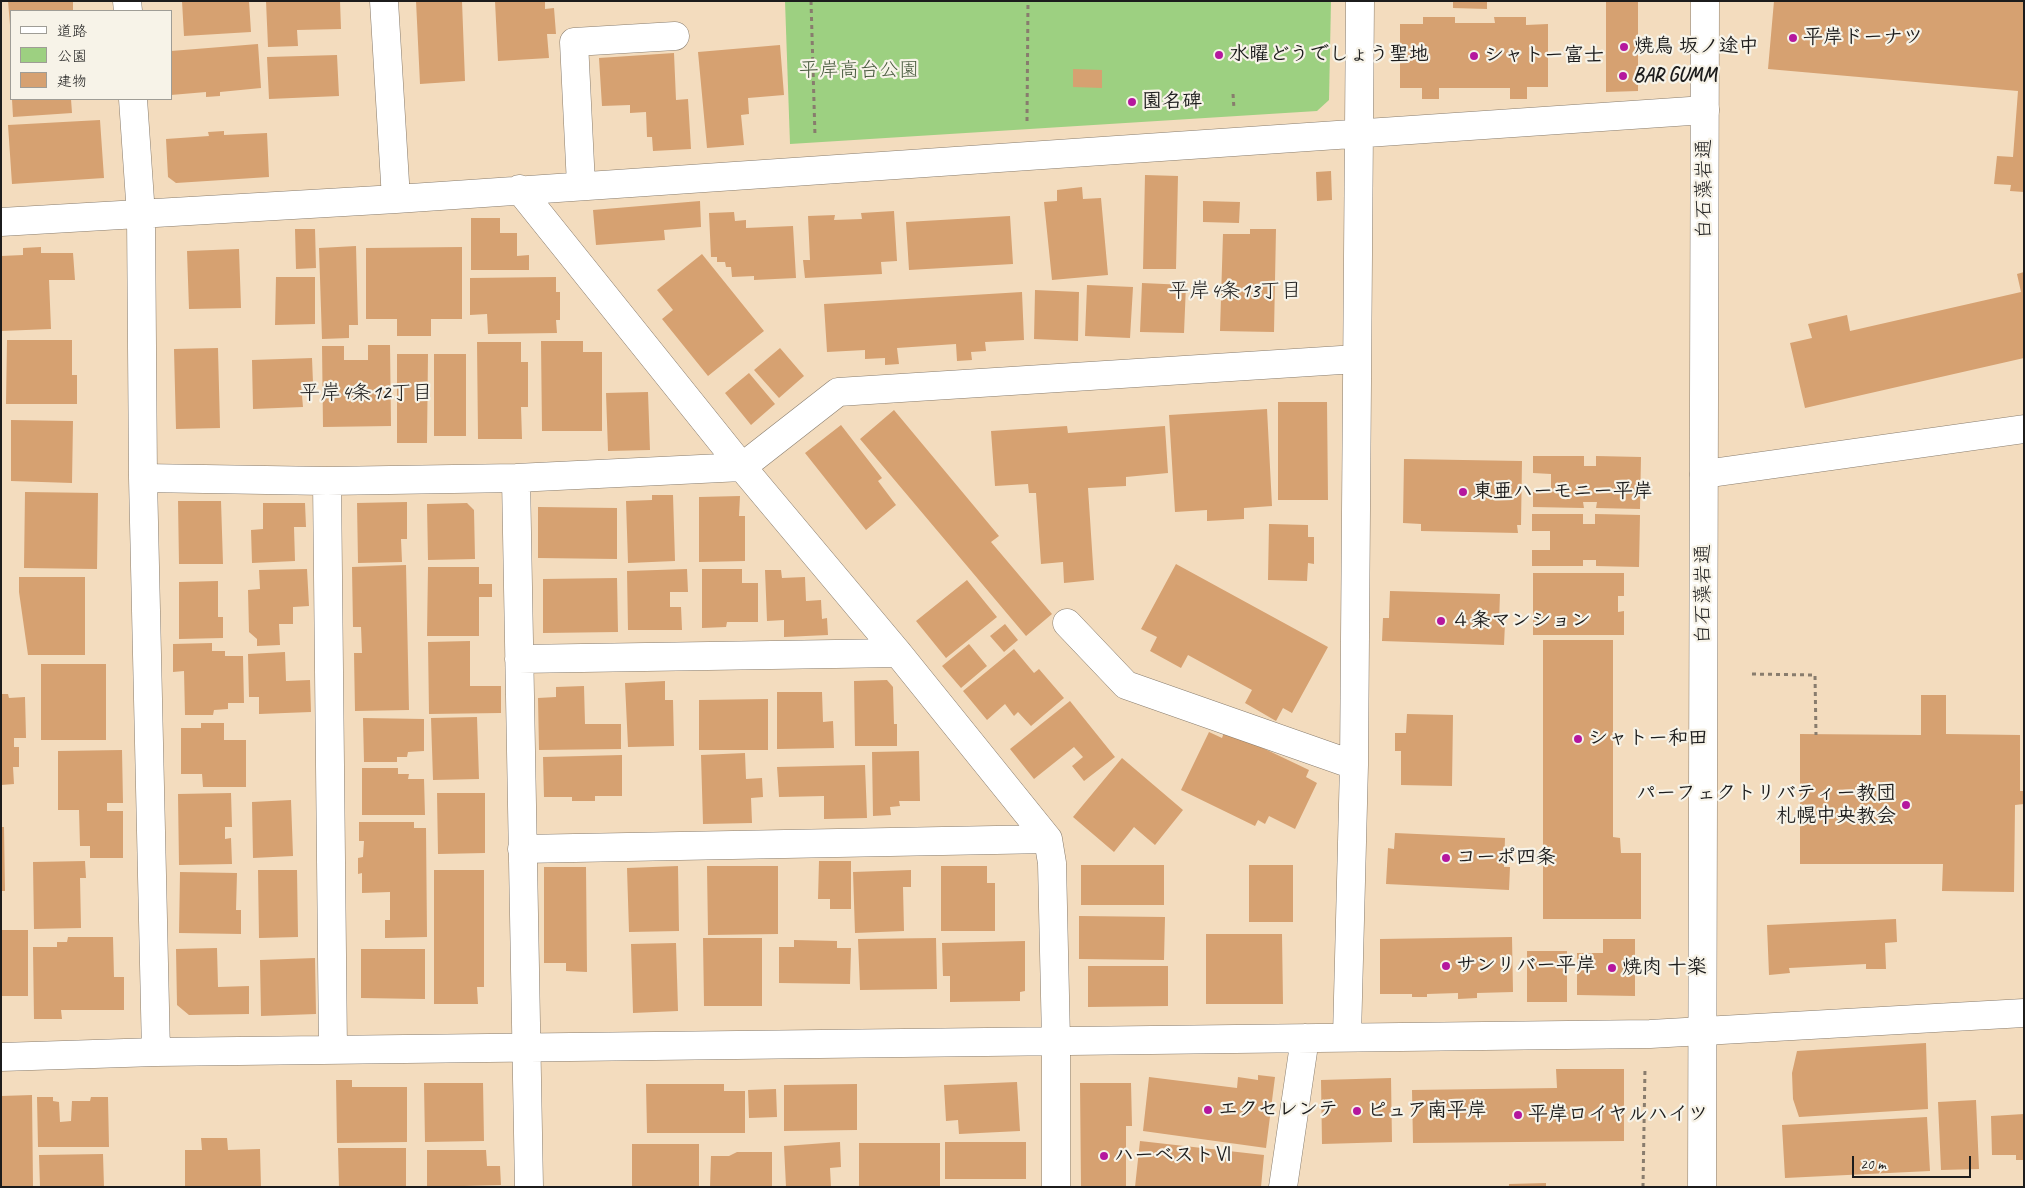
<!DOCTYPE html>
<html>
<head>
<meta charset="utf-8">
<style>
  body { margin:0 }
  #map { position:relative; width:2025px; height:1188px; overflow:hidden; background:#f3dcbe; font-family:Caveat,"Klee One",sans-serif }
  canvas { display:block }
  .frame { position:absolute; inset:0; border:2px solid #1c1c1c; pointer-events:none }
  .legend { position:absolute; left:10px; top:10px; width:162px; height:90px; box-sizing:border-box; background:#f7f3e8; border:1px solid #9f9d96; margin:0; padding:6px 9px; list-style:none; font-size:15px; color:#1c1c1c }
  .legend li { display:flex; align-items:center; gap:10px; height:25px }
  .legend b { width:25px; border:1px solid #9f9d96 }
  .scale { position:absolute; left:1852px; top:1156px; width:119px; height:22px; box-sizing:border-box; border:2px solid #1c1c1c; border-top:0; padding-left:6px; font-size:15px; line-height:18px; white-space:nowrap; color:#1c1c1c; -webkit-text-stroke:4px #f7f3e8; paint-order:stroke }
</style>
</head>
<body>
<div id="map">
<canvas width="2025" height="1188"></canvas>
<div class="frame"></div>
<ul class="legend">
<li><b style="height:6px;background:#fff"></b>道路</li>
<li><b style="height:14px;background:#9dd081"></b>公園</li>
<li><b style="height:14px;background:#d6a171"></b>建物</li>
</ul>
<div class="scale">20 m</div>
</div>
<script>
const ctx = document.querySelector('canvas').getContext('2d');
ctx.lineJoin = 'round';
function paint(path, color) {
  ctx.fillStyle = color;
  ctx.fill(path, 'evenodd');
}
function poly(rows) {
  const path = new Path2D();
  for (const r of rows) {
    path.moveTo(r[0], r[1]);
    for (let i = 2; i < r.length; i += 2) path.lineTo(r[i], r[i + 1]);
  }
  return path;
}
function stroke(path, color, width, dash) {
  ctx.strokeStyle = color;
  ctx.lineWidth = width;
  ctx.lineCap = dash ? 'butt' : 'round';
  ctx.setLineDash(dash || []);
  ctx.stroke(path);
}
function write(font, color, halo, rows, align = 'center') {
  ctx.font = font + ' Caveat,"Klee One",sans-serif';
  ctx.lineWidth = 4.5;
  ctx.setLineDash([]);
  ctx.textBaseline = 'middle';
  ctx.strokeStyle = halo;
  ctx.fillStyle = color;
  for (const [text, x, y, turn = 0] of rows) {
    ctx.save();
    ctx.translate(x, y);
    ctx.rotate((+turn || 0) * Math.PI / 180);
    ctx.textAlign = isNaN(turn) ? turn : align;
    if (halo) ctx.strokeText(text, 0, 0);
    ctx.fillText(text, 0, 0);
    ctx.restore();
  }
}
const green = poly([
  [785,1,1331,1,1329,100,1317,111,790,144]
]);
const building = poly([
  [8,1,73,1,73,11,11,11,11,25,10,25],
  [182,1,249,1,251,32,184,36],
  [266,1,340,1,341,29,297,30,298,46,268,47],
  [416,1,462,1,465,81,420,84],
  [495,1,545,1,545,9,554,8,556,34,547,34,549,58,498,61],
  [1453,1,1487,1,1487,9,1453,8],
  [1606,1,1638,1,1638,91,1606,92],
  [1774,1,2024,1,2024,192,2010,191,2011,185,1994,184,1997,156,2013,157,2018,91,1768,69],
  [1423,17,1455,17,1455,23,1495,23,1494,17,1526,17,1526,25,1548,24,1548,87,1527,87,1527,99,1510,99,1510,88,1439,88,1439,99,1422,99,1422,88,1400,88,1400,24,1423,24],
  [258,44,261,88,220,92,220,96,206,97,206,92,171,95,171,51],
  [780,45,784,95,748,98,749,114,741,115,744,145,707,148,698,52],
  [674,53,676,100,688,99,691,149,653,151,652,137,647,137,646,112,630,113,630,105,602,106,599,58],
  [337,55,339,96,269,99,267,57],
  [1073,69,1102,70,1102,88,1073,87],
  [12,99,71,99,72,113,13,117],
  [100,120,104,178,12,184,8,125],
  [224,131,224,135,267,133,269,177,176,183,168,177,166,139,209,136,208,132],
  [1331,171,1332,200,1317,201,1316,172],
  [1145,175,1178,176,1176,269,1143,269],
  [1082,187,1083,199,1101,198,1108,275,1052,280,1044,202,1057,201,1057,190],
  [700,201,701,227,664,230,665,240,596,245,593,210],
  [1203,201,1240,202,1239,223,1203,222],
  [894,211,897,261,881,262,882,274,805,278,803,260,810,260,808,216,835,215,834,220,862,219,861,213],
  [734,212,735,221,746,220,746,228,793,226,796,278,754,280,754,276,732,277,731,267,726,267,725,262,717,262,717,257,711,257,709,213],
  [1010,216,1013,264,909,270,906,222],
  [471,218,500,218,500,233,517,233,517,256,529,255,529,270,471,270],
  [295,229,315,229,316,268,296,269],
  [1250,229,1276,229,1274,332,1220,331,1223,234,1250,234],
  [356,246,358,325,349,325,349,338,322,339,319,248],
  [41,247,41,253,73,253,75,280,49,280,51,329,1,331,1,256,23,255,23,248],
  [462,247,462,319,431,319,431,336,397,336,397,319,366,319,366,248],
  [239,249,241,308,189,309,187,251],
  [702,254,764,331,708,376,662,319,673,310,657,290],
  [2024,272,2024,358,1805,408,1790,343,1812,338,1808,324,1847,315,1850,331,2021,292,2017,274],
  [276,277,315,277,315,324,275,325],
  [556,277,556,292,560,292,560,320,556,320,557,333,488,334,487,314,470,315,470,278],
  [1142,283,1186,285,1184,333,1140,332],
  [1087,285,1133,287,1130,338,1085,336],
  [1035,290,1079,292,1078,341,1034,339],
  [1022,292,1024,340,985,342,986,351,971,352,972,360,957,361,956,344,897,348,899,364,885,365,885,358,865,359,865,350,827,352,824,304],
  [7,340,72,340,72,375,77,375,77,404,6,404],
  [541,341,583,341,583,352,602,352,602,431,542,431],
  [477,342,521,342,521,362,528,362,528,407,521,407,522,439,478,439],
  [368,345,390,345,391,426,323,427,322,346,344,346,344,360,368,360],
  [218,348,220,428,176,429,174,349],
  [780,348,804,376,779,398,754,370],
  [397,354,428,354,427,443,397,443],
  [434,354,466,354,466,436,434,436],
  [312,358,313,383,301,384,303,407,253,409,252,360],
  [749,373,775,404,751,425,725,393],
  [648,392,650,450,608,451,606,393],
  [1278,402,1327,402,1328,500,1278,500],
  [1267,409,1272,506,1244,508,1244,519,1207,521,1207,510,1175,512,1169,415],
  [894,410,999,536,991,542,1052,614,1026,636,860,439],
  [11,420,73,421,72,483,11,481],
  [841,425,882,478,878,481,896,505,866,530,805,453],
  [1067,426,1068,433,1165,426,1168,473,1126,477,1126,486,1088,488,1094,580,1064,583,1063,562,1041,564,1036,493,1029,493,1028,484,995,486,991,431],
  [1533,456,1584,456,1584,466,1596,466,1596,456,1641,457,1640,509,1596,508,1597,502,1583,502,1584,508,1533,507,1533,492,1551,492,1551,474,1533,473],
  [1404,459,1522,461,1521,525,1517,525,1518,533,1421,531,1421,524,1403,523],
  [25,492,98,493,97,569,24,568],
  [652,495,673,495,675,561,628,563,626,501,652,500],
  [740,496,739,516,745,516,745,561,699,562,699,497],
  [178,501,221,501,223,564,179,564],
  [407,502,407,539,401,539,402,562,358,563,357,503],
  [263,503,305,503,306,527,294,527,295,561,252,563,251,530,263,529],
  [467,503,474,510,475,559,428,560,427,504],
  [538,507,617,508,617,559,538,558],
  [1532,514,1583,514,1583,524,1595,524,1595,514,1640,515,1639,567,1596,566,1596,560,1583,560,1583,566,1532,566,1532,550,1550,550,1550,531,1532,531],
  [1269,524,1308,525,1308,537,1314,537,1314,564,1308,563,1307,581,1268,580],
  [1176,564,1328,647,1292,713,1283,708,1276,721,1245,703,1252,690,1188,655,1181,668,1150,651,1157,637,1141,629],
  [406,565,409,710,355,711,354,653,362,653,361,627,353,627,352,567],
  [428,567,479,567,479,584,492,584,492,597,479,597,479,636,427,636],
  [307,569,309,606,293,607,293,624,279,624,280,645,257,646,257,639,249,632,248,590,260,589,259,570],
  [687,569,688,592,670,592,670,607,681,607,682,630,628,630,627,571],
  [702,569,742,569,742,583,758,583,758,622,727,622,726,627,702,628],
  [765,570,781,570,782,578,805,577,806,601,821,600,822,619,827,618,828,635,784,637,784,620,767,621],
  [1533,573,1624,573,1624,596,1618,596,1618,612,1624,611,1624,635,1533,635],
  [19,577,85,577,85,655,28,655,19,592],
  [617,578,618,632,543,633,543,579],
  [967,580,997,617,946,658,916,621],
  [218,581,218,617,223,617,223,638,179,639,179,582],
  [1390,591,1500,594,1499,623,1505,623,1504,645,1382,641,1383,618,1389,618],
  [1005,624,1018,640,1004,652,990,636],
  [1543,640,1613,640,1613,837,1620,838,1621,853,1641,853,1641,919,1543,919],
  [470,641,470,686,501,686,501,713,429,714,428,642],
  [212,643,212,651,225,651,225,656,243,656,244,703,228,703,228,709,214,710,213,715,185,715,184,671,173,672,173,644],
  [969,644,987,666,961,688,942,666],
  [1014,649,1034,673,1039,669,1064,698,1031,726,1018,712,1014,716,1005,704,987,720,963,691],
  [285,652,286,681,310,680,311,712,259,714,259,697,249,697,248,654],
  [41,664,106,664,106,740,41,740],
  [887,680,893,687,894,724,897,724,897,746,855,746,854,681],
  [665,681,665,700,673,700,674,746,628,747,625,683],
  [584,686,585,724,621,724,621,749,539,750,538,698,556,697,556,687],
  [777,692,822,692,823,722,833,721,834,748,777,749],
  [1,694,8,694,9,698,25,697,26,738,14,738,14,747,19,747,19,767,13,767,14,784,1,785],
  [1921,695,1946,695,1946,734,2020,735,2020,791,2024,791,2024,804,2015,805,2014,892,1942,891,1943,864,1800,864,1800,734,1921,735],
  [768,699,768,750,699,750,699,700],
  [1070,701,1115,757,1084,781,1072,766,1083,757,1074,747,1034,779,1010,749],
  [1407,714,1453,715,1452,786,1401,785,1401,751,1395,751,1395,733,1406,733],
  [477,717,479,779,433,780,431,718],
  [363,718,424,719,424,751,408,752,407,757,397,757,397,762,364,762],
  [201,723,224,723,224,740,246,740,246,787,203,787,202,774,181,774,181,728,201,728],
  [1225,730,1309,770,1306,777,1317,783,1295,829,1269,816,1265,824,1258,820,1255,826,1181,790,1209,732,1222,738],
  [122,750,123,803,107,803,107,811,123,811,123,858,90,858,90,846,80,846,79,810,58,810,58,751],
  [919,751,920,801,899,801,900,806,890,807,891,815,873,816,872,752],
  [745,753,746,779,762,778,763,797,751,798,752,823,703,824,701,755],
  [622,755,622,796,595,796,595,801,572,801,572,797,544,797,543,757],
  [1122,758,1183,810,1155,845,1134,827,1114,852,1073,817],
  [865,765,867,818,824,819,824,796,779,797,777,767],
  [362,768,398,768,398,774,409,774,408,779,424,779,425,815,362,815],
  [231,793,232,827,225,827,225,839,231,838,232,864,179,865,178,794],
  [437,793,485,793,485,853,438,854],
  [291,800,293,856,253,858,252,802],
  [359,822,414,822,414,828,426,828,427,937,385,938,385,920,390,920,390,892,362,893,362,873,358,874,358,858,363,857,364,841,359,841],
  [1,827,4,827,5,891,1,891],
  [1395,833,1505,838,1504,867,1510,867,1509,890,1386,884,1388,848,1394,849],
  [85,861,86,878,80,878,81,928,34,929,33,862],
  [819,861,851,861,851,909,830,909,830,899,818,899],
  [1081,865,1164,865,1164,905,1081,905],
  [1249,865,1293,865,1293,922,1249,922],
  [678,866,679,931,629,932,627,868],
  [707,866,778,866,778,934,708,935],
  [941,866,987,866,987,883,995,883,995,931,941,931],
  [544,867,586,867,587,972,566,971,566,963,544,963],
  [258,870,297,870,298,937,259,938],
  [434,870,484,870,484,987,477,987,478,1004,434,1004],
  [911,870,911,887,903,887,904,931,855,933,853,872],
  [180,872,237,873,236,910,241,910,241,934,179,933],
  [1079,916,1165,917,1164,960,1079,959],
  [1896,919,1897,942,1885,943,1886,969,1866,969,1866,964,1789,968,1790,973,1769,975,1767,925],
  [1,930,28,930,28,996,1,996],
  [1206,934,1282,934,1283,1004,1206,1004],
  [68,937,113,937,114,977,124,977,124,1010,61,1010,62,1019,34,1019,33,947,57,947,57,942,67,942],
  [1512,937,1513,992,1477,993,1477,998,1458,999,1458,993,1427,994,1427,997,1412,997,1412,994,1380,994,1380,939],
  [703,938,762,938,762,1006,704,1006],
  [936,938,937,989,860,990,858,939],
  [1603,939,1635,939,1635,996,1577,995,1577,953,1603,953],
  [794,940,837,941,837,948,851,948,850,984,779,983,779,947,794,947],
  [1025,941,1025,991,1020,992,1020,1001,950,1002,950,976,943,976,942,943],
  [676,943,678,1011,633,1013,631,944],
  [217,948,218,987,249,986,249,1014,189,1015,177,1005,176,949],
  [361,949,425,949,425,999,361,998],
  [1527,951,1567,951,1567,1002,1527,1002],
  [315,958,316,1014,261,1016,260,960],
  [1088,966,1168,966,1168,1006,1088,1007],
  [1926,1043,1928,1109,1799,1117,1793,1099,1792,1073,1797,1051],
  [1556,1069,1624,1069,1624,1141,1413,1143,1412,1090,1557,1088],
  [1258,1075,1275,1077,1266,1148,1143,1131,1149,1077,1237,1088,1238,1077,1258,1080],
  [1391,1078,1392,1142,1322,1144,1321,1080],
  [336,1080,352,1080,352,1087,407,1087,407,1142,337,1143],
  [1017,1082,1020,1131,959,1134,958,1120,946,1121,944,1085],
  [424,1083,483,1083,484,1141,425,1142],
  [1080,1083,1131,1083,1132,1126,1126,1126,1126,1187,1081,1187],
  [646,1084,724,1084,724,1091,745,1091,745,1133,647,1133],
  [857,1084,857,1130,784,1131,784,1085],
  [776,1089,777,1117,749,1118,748,1090],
  [32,1095,33,1187,2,1187,1,1096],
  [37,1097,53,1097,53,1101,59,1102,60,1122,71,1121,72,1101,90,1101,91,1097,108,1097,109,1147,38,1147],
  [1976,1100,1979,1169,1941,1170,1938,1102],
  [2024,1114,2024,1160,2016,1160,2016,1155,1992,1155,1991,1116],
  [1927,1117,1930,1171,1785,1178,1782,1125],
  [201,1138,227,1138,228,1150,260,1149,261,1187,185,1187,185,1150,202,1150],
  [1140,1141,1264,1155,1261,1187,1135,1187],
  [840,1142,841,1167,830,1168,831,1187,786,1187,784,1146],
  [945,1142,1026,1142,1026,1179,945,1179],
  [859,1143,940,1143,940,1187,859,1187],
  [632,1144,699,1144,699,1187,632,1187],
  [338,1148,406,1148,406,1187,339,1187],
  [427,1150,486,1150,487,1166,500,1166,501,1185,427,1187],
  [737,1152,772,1152,772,1187,710,1187,711,1156,729,1156],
  [103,1154,104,1187,40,1187,39,1155],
  [1546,1183,1546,1187,1509,1187,1509,1184]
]);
const path = poly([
  [811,1,815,136],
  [1233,94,1234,109],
  [1027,121,1028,1],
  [1752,674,1815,675,1816,735],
  [1643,1187,1645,1068]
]);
const minor = poly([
  [127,1,128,11],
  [384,1,396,199],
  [133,99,141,215,143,478,156,1052],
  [581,185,574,42,675,36],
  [519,189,742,467,898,653,1048,839,1052,863,1056,1040,1056,1187],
  [1,222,396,199,1705,110],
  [1704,474,2024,429],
  [143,478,327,481,516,478,742,467,838,392,1357,359],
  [516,478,529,1187],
  [327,481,333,1050],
  [1067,623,1126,685,1354,765],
  [519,659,898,653],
  [522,849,1048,839],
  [1347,1036,1354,765,1360,1],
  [1,1057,156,1052,1650,1034,2024,1013],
  [1283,1187,1305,1038]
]);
const major = poly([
  [1702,1187,1705,1]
]);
const markers = [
  [1793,38,5,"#b5179e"],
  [1624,47,5,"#b5179e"],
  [1219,55,5,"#b5179e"],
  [1474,56,5,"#b5179e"],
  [1623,76,5,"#b5179e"],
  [1132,102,5,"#b5179e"],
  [1463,492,5,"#b5179e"],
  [1441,621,5,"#b5179e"],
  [1578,739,5,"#b5179e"],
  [1906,805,5,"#b5179e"],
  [1446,858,5,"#b5179e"],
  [1446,966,5,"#b5179e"],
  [1612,968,5,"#b5179e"],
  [1208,1110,5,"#b5179e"],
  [1357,1111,5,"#b5179e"],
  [1518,1115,5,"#b5179e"],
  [1104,1156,5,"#b5179e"]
];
const poiNames = [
  ["平岸ドーナツ",1803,38],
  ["焼鳥 坂ノ途中",1634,47],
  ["水曜どうでしょう聖地",1229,55],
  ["シャトー富士",1484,56],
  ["BAR GUMM",1633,76],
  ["園名碑",1142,102],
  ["東亜ハーモニー平岸",1473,492],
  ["４条マンション",1451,621],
  ["シャトー和田",1588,739],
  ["パーフェクトリバティー教団",1896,794,"right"],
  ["札幌中央教会",1896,817,"right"],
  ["コーポ四条",1456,858],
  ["サンリバー平岸",1456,966],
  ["焼肉 十楽",1622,968],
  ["エクセレンテ",1218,1110],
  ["ピュア南平岸",1367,1111],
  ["平岸ロイヤルハイツ",1528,1115],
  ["ハーベストⅥ",1114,1156]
];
const parkNames = [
  ["平岸高台公園",859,71]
];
const streetNames = [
  ["白石藻岩通",1705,189,-90],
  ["白石藻岩通",1704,594,-90]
];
const neighbourhoodNames = [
  ["平岸4条13丁目",1235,291],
  ["平岸4条12丁目",366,393]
];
paint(green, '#9dd081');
paint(building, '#d6a171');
stroke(minor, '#887c6d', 29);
stroke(major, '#887c6d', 29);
stroke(path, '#887c6d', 3, [4, 4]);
stroke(minor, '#fff', 28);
stroke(major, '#fff', 28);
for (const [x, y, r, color] of markers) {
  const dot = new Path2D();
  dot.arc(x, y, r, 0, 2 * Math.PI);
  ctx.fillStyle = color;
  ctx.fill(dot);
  stroke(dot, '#f7f3e8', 2);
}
write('bold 20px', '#1c1c1c', '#f7f3e8', poiNames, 'left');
write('20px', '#495b3f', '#f7f3e8', parkNames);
write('20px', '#1c1c1c', '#f7f3e8', streetNames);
write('21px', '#1c1c1c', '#f7f3e8', neighbourhoodNames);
</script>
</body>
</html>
